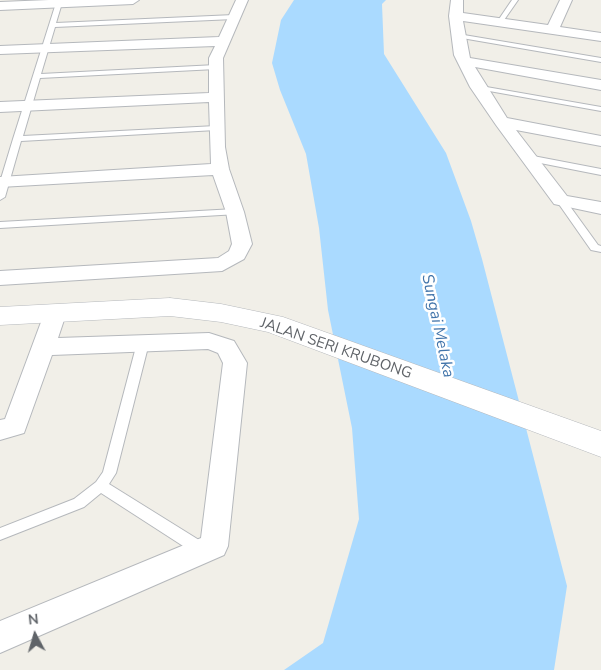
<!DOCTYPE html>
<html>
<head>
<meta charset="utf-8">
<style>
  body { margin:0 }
  #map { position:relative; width:601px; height:670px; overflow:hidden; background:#f1efe8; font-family:"Nunito Sans",sans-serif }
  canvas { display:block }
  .north { position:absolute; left:10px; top:610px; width:50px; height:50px; -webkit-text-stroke:4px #fff; paint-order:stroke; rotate:354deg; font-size:14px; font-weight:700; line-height:20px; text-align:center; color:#5f6368 }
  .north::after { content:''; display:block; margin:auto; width:18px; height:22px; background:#5f6368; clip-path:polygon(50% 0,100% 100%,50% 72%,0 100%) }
</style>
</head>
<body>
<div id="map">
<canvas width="601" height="670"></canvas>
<div class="north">N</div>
</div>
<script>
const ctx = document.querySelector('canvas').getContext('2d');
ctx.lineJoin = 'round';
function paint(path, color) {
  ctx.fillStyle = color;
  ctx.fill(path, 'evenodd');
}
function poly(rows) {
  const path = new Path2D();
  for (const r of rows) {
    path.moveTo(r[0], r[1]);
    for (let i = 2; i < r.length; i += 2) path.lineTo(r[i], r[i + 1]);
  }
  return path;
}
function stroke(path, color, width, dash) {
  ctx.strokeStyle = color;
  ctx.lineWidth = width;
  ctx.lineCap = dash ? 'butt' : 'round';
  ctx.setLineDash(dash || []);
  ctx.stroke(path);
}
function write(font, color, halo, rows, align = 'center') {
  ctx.font = font + ' "Nunito Sans",sans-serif';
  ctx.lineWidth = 5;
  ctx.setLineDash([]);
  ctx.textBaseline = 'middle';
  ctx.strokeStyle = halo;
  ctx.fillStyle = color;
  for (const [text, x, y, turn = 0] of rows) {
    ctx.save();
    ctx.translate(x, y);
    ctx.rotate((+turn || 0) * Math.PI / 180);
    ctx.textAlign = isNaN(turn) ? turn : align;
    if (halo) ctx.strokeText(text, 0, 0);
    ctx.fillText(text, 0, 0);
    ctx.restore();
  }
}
const water = poly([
  [294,0,386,0,382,4,384,54,446,153,471,221,482,259,567,586,554,670,284,670,323,643,359,519,352,428,328,310,319,228,306,154,280,90,272,63,281,20]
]);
const service = poly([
  [512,0,518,0,502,23,498,23,497,22,512,0],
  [59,1,62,3,56,23,234,15,237,17,234,19,55,27,41,74,216,65,220,67,216,69,40,78,23,136,216,126,220,128,216,130,21,141,5,197,0,200,0,182,13,139,56,3,59,1],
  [458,34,601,58,601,62,456,37,455,36,458,34],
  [475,85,601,107,601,111,478,89,475,89,475,85],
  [528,155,601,169,601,175,525,160,524,158,528,155],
  [561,197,564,198,598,245,601,246,601,252,591,250,556,200,561,197],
  [235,209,238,210,238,214,0,228,0,222,235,209],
  [143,339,149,343,116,473,109,484,207,545,209,550,207,555,202,557,197,555,101,493,84,507,0,540,0,528,74,499,96,482,103,472,137,343,143,339]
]);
const minor = poly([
  [49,0,139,0,133,4,0,10,0,2,49,0],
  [236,0,248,0,223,58,225,147,229,169,244,212,252,244,244,259,222,271,0,285,0,271,218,258,229,251,232,244,226,212,213,175,0,187,0,177,211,164,209,102,0,112,0,102,209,93,209,58,215,46,0,54,0,46,219,37,236,0],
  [451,0,463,0,463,13,548,25,560,0,572,0,560,27,601,33,601,41,463,21,470,58,601,80,601,90,475,67,507,118,601,136,601,146,516,130,567,196,601,202,601,214,554,204,496,125,470,87,454,55,449,16,451,0],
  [55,306,63,309,66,314,58,338,209,333,234,341,247,363,228,546,224,555,0,653,0,621,201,538,223,363,218,353,208,349,52,355,24,433,0,440,0,420,5,419,44,314,47,309,55,306]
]);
const tertiary = poly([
  [170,298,221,304,283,317,601,431,601,457,268,332,221,322,170,316,0,325,0,307,170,298]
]);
const streetNames = [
  ["JALAN SERI KRUBONG",336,349,19]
];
const waterNames = [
  ["Sungai Melaka",437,326,78]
];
paint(water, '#aadaff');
stroke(service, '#b5b8bc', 2);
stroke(minor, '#b5b8bc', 2);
stroke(tertiary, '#b5b8bc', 1);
paint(service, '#fff');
paint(minor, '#fff');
paint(tertiary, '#fff');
write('15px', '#5f6368', '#fff', streetNames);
write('italic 16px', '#4174aa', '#fff', waterNames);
</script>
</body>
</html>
